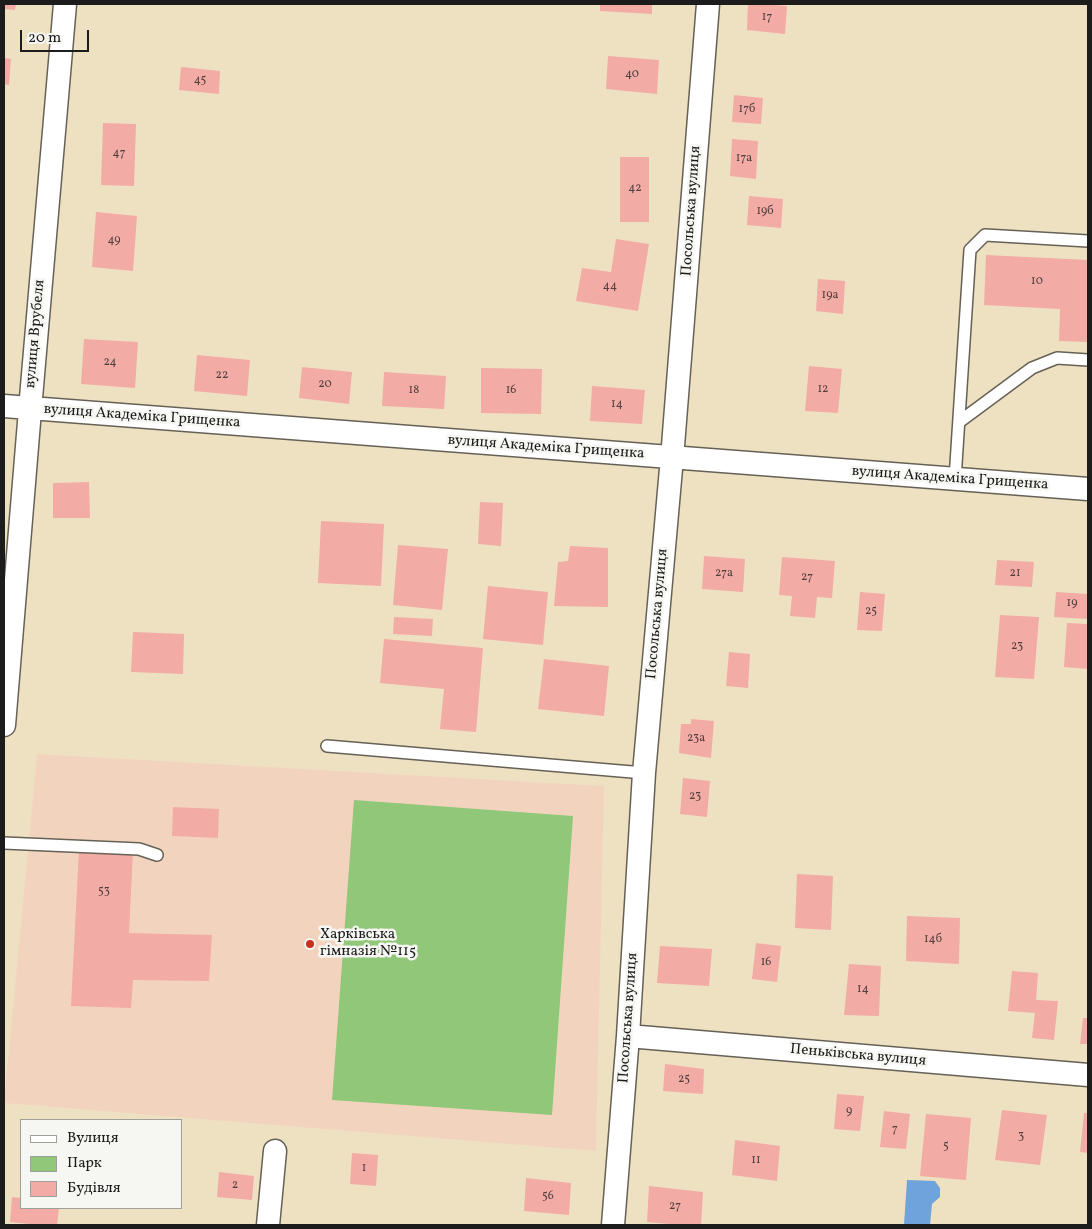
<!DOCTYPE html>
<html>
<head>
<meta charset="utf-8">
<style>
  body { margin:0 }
  #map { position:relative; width:1092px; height:1229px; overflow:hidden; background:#eee1c2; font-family:Vollkorn,serif }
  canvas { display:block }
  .frame { position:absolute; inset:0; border:5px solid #1c1c1c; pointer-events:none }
  .legend { position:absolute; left:20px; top:1119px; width:162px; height:90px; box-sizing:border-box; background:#f6f6f2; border:1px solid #9f9f9c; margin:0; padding:6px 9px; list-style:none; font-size:15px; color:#1c1c1c }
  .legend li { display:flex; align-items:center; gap:10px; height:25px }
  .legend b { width:25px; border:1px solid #9f9f9c }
  .scale { position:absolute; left:20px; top:30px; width:69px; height:22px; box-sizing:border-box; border:2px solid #1c1c1c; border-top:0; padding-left:6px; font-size:15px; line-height:18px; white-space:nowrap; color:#1c1c1c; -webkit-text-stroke:4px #f6f6f2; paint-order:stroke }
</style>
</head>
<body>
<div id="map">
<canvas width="1092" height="1229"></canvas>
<div class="frame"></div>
<ul class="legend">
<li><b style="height:6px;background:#fff"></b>Вулиця</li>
<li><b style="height:14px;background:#91c779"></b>Парк</li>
<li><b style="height:14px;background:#f3aba5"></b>Будівля</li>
</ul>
<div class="scale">20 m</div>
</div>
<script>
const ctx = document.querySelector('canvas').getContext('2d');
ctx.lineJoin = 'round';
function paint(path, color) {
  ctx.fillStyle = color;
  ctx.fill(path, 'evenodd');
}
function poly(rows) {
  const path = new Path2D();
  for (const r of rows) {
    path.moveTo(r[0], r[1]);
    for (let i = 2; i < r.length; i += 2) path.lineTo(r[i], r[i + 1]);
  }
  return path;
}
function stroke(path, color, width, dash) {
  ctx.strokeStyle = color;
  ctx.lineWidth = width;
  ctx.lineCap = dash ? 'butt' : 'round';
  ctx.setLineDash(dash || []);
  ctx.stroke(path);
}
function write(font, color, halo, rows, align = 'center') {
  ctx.font = font + ' Vollkorn,serif';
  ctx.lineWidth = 5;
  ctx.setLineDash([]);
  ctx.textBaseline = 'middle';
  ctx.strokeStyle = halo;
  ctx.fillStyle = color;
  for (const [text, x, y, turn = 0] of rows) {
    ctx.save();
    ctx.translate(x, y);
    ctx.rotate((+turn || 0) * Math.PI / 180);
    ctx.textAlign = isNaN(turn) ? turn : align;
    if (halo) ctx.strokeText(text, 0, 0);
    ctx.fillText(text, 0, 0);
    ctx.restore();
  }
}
const built = poly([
  [37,754,604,786,596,1151,4,1103]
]);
const green = poly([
  [354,800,573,816,552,1115,332,1100]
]);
const water = poly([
  [907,1180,935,1181,940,1188,940,1197,932,1204,930,1225,904,1225]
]);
const building = poly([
  [4,4,16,4,15,10,4,9],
  [600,4,652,4,652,14,600,11],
  [748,4,763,4,787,6,785,34,747,30],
  [608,56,659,60,657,94,606,89],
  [4,58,11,59,9,85,4,84],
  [181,67,220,71,219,94,179,90],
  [734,95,763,98,761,124,732,122],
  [103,123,136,124,134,186,101,185],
  [732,139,758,141,756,179,730,176],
  [620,157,649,157,649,222,620,222],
  [749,196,783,199,781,228,747,225],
  [96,212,137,216,133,271,92,267],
  [616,239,649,244,638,311,576,301,582,268,611,272],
  [986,255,1088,260,1088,342,1059,341,1060,309,984,305],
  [818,279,845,281,843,314,816,311],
  [84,339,138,342,135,388,81,384],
  [197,355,250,360,247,396,194,391],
  [809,366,842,369,838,413,805,411],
  [302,367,352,372,349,404,299,398],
  [481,368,542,369,541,414,481,413],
  [384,372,446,376,444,409,382,406],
  [592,386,645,390,642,424,590,421],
  [89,482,90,518,53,518,53,483],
  [480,502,503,503,501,546,478,544],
  [321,521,384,524,381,586,318,583],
  [398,545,448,549,442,610,393,605],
  [570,546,608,548,608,607,554,606,558,562,568,561],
  [704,556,745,559,743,592,702,589],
  [782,557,835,561,832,598,817,597,815,618,790,616,792,596,779,595],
  [997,560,1034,562,1032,587,995,585],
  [488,586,548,592,543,645,483,639],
  [860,592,885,594,882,631,857,630],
  [1056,592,1088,594,1088,619,1054,617],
  [1000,615,1039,617,1034,679,995,677],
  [394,617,433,619,432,636,393,634],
  [1067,623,1088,624,1088,669,1064,667],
  [133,632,184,634,183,674,131,672],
  [384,639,483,648,476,732,440,729,444,689,380,683],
  [729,652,750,654,748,688,726,686],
  [544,659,609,666,604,716,538,709],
  [691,719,714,721,711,758,679,753,681,724,691,724],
  [683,778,710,781,707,817,680,814],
  [173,807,219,809,218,838,172,836],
  [79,849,133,851,129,933,212,935,209,981,133,980,131,1008,71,1006],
  [797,874,833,876,831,930,795,928],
  [907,916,960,918,959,964,906,961],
  [756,943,781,946,777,982,752,979],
  [660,946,712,949,709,986,657,983],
  [849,964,881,966,879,1016,844,1015],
  [1012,971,1038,973,1036,1000,1058,1001,1054,1040,1032,1038,1035,1013,1008,1011],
  [1083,1018,1088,1018,1088,1044,1080,1044],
  [665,1064,704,1069,703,1094,663,1091],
  [837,1094,864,1096,860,1131,834,1129],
  [1002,1110,1047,1115,1040,1165,995,1160],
  [884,1111,910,1114,906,1149,880,1147],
  [1084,1113,1088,1113,1088,1153,1080,1152],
  [926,1114,971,1118,966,1180,920,1176],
  [735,1140,780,1146,777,1181,732,1175],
  [352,1153,378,1155,376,1186,350,1184],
  [219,1172,254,1176,252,1200,217,1197],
  [526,1178,571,1183,569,1215,524,1211],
  [649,1186,703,1192,701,1225,680,1225,647,1222],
  [12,1197,21,1198,21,1208,59,1208,57,1225,39,1225,10,1222]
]);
const lane = poly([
  [959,422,1032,368,1057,358,1088,360],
  [955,479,970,250,985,235,1088,241],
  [327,746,644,773],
  [4,843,139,849,157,855]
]);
const street = poly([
  [4,406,1088,489],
  [4,725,31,398,65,4],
  [628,1036,1088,1075],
  [268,1225,275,1151],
  [613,1225,628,1036,644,773,673,446,708,4]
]);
const markers = [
  [310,944,5,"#c8321e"]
];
const numberNames = [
  ["17",767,18],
  ["40",632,75],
  ["45",200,81],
  ["17б",747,110],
  ["47",119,154],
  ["17а",744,159],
  ["42",635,189],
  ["19б",765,212],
  ["49",114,241],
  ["10",1037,282],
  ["44",610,287],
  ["19а",830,296],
  ["24",110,363],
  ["22",222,376],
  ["20",325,385],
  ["12",823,390],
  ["18",414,391],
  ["16",511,391],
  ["14",617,405],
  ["27а",724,574],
  ["21",1015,574],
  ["27",807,578],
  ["19",1072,604],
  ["25",871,612],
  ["23",1017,647],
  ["23а",696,739],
  ["23",695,797],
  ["53",104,892],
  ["14б",933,940],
  ["16",766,963],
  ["14",863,990],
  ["25",684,1080],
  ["9",849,1112],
  ["7",895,1130],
  ["3",1021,1137],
  ["5",946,1147],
  ["11",756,1161],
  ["1",364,1169],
  ["2",235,1186],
  ["56",548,1197],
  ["27",675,1207]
];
const streetNames = [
  ["Посольська вулиця",692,211,-86],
  ["вулиця Врубеля",36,334,-85],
  ["вулиця Академіка Грищенка",142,417,4],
  ["вулиця Академіка Грищенка",546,448,4],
  ["вулиця Академіка Грищенка",950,479,4],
  ["Посольська вулиця",658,614,-85],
  ["Посольська вулиця",629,1018,-86],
  ["Пеньківська вулиця",858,1056,5]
];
const poiNames = [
  ["Харківська",320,935],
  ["гімназія №115",320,952]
];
paint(built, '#f2d4be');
paint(green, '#91c779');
paint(water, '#6ea3db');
paint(building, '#f3aba5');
stroke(lane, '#666156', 14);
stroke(street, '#666156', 25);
stroke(lane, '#fff', 11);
stroke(street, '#fff', 22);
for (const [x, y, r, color] of markers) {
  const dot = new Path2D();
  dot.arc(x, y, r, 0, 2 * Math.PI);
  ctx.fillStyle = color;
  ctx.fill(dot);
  stroke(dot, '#f6f6f2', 2);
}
write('12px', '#52403e', null, numberNames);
write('15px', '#1c1c1c', '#f6f6f2', streetNames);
write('15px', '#1c1c1c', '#f6f6f2', poiNames, 'left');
</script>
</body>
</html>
